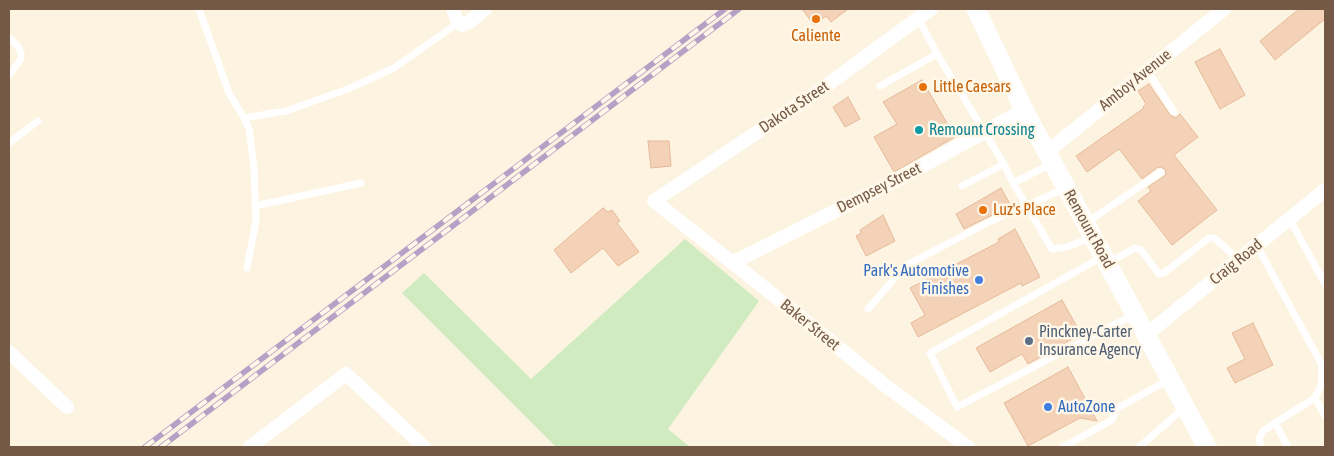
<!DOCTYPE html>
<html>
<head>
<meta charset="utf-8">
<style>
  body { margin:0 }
  #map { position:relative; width:1334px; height:456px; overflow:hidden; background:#fdf3e1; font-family:"Asap Condensed",sans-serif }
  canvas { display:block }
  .frame { position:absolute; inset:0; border:10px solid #755947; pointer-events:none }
</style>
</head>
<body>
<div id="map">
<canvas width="1334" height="456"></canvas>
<div class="frame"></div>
</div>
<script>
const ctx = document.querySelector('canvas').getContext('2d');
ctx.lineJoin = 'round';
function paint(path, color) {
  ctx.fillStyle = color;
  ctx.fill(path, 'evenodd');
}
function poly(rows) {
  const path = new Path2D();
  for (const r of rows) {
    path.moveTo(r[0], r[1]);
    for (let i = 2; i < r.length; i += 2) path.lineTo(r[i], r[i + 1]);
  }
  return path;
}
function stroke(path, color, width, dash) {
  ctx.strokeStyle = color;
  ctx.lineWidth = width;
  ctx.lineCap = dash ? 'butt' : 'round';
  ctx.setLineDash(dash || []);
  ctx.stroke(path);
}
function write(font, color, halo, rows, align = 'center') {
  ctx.font = font + ' "Asap Condensed",sans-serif';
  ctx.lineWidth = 5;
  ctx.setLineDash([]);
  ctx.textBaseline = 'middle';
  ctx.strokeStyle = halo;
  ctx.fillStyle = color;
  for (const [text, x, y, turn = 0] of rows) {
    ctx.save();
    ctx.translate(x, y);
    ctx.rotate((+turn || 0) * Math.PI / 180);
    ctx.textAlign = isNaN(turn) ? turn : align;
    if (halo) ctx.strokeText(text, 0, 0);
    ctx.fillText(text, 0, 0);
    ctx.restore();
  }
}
const green = poly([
  [685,239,759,301,668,429,690,447,556,447,402,293,424,273,531,379]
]);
const building = poly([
  [802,9,848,9,831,22,826,16,814,25,802,9],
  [1299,9,1325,9,1325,19,1275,60,1260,41,1299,9],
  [1220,49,1245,95,1220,109,1195,62,1220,49],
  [922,80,955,137,894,172,874,137,897,124,883,102,922,80],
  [1149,84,1170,115,1176,118,1180,114,1198,137,1174,155,1217,210,1172,245,1138,201,1151,191,1148,187,1166,175,1165,169,1158,167,1142,179,1119,149,1087,172,1076,156,1144,108,1143,107,1146,104,1138,91,1149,84],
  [848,97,860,119,845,127,833,107,848,97],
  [648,141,669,141,671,166,651,168,648,141],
  [1001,188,1011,206,964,229,956,214,1001,188],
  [603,208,608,212,612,210,620,221,617,223,639,252,618,266,603,248,571,273,554,250,603,208],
  [883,215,895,241,866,256,856,236,861,233,860,230,883,215],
  [1015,229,1040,277,1022,286,1021,283,918,337,911,323,925,315,910,288,999,242,998,239,1015,229],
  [1062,300,1081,334,1028,364,1022,354,990,372,976,348,1062,300],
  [1253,323,1273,365,1235,383,1227,368,1245,359,1232,333,1253,323],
  [1068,367,1097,421,1080,418,1028,446,1004,403,1068,367]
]);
const service = poly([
  [199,9,229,93,244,118,249,129,254,167,256,221,247,268],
  [918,18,937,54,1004,164,1013,183,1051,164],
  [9,38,18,46,21,53,21,59,9,75],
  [1147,70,1174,112],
  [880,86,937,54],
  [244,118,286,111,348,89,394,68,458,23],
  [9,143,38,121],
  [1013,183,1052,249,1067,247,1093,237],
  [962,186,1004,164],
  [255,206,361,183],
  [1289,218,1325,284],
  [1086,223,1161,172],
  [1257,246,1322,365,1321,385,1315,398,1275,423,1288,447],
  [1102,257,930,353,957,407,1133,315],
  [1108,263,1135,248,1141,250,1159,274,1164,273,1209,238,1214,238,1239,260],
  [868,309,905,266,991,221,1066,188],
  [1315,398,1325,416],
  [1063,447,1112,420,1116,409,1168,380],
  [1139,447,1184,408],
  [1261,447,1259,439,1263,431,1275,423]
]);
const minor = poly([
  [453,9,458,23,462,25,469,22,485,9],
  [931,9,816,93,654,201,767,290,886,386,968,447],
  [1047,152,1224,9],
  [732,263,893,182,1024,110],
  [1147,334,1325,190],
  [9,352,67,407],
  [250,447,346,374,424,447]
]);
const secondary = poly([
  [976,9,1024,110,1207,447]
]);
const rail = poly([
  [145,447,725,9],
  [161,447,739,9]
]);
const markers = [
  [816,19,5,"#e8710a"],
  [923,87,5,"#e8710a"],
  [919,130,5,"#0f9aa8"],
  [983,210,5,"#e8710a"],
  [979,280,5,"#3f7fe0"],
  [1029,341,5,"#5c6f8a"],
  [1048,407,5,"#3f7fe0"]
];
const foodNames = [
  ["Caliente",816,36,"center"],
  ["Little Caesars",933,87],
  ["Luz's Place",993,210]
];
const streetNames = [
  ["Amboy Avenue",1135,80,-39],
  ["Dakota Street",794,107,-34],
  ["Dempsey Street",879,188,-27],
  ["Remount Road",1089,229,61],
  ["Craig Road",1236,262,-39],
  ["Baker Street",810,325,39]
];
const cultureNames = [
  ["Remount Crossing",929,130]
];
const shopNames = [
  ["Park's Automotive",969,271],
  ["Finishes",969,289],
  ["AutoZone",1058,407,"left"]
];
const serviceNames = [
  ["Pinckney-Carter",1039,332],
  ["Insurance Agency",1039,350]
];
paint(green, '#cfebbf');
paint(building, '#f3d2b8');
stroke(building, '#e6b998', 1);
stroke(service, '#fff', 7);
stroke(minor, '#fff', 14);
stroke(secondary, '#fff', 19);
stroke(rail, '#b6a0c6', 5.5);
stroke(rail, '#fff7e8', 4, [11]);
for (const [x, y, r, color] of markers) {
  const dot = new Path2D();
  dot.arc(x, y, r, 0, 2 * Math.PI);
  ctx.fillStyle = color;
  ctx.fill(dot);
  stroke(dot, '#fff7e8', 2);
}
write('16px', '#c56008', '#fff7e8', foodNames, 'left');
write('16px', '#755947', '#fff7e8', streetNames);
write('16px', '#0d838f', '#fff7e8', cultureNames, 'left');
write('16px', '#366cbe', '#fff7e8', shopNames, 'right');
write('16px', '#4e5e75', '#fff7e8', serviceNames, 'left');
</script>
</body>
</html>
